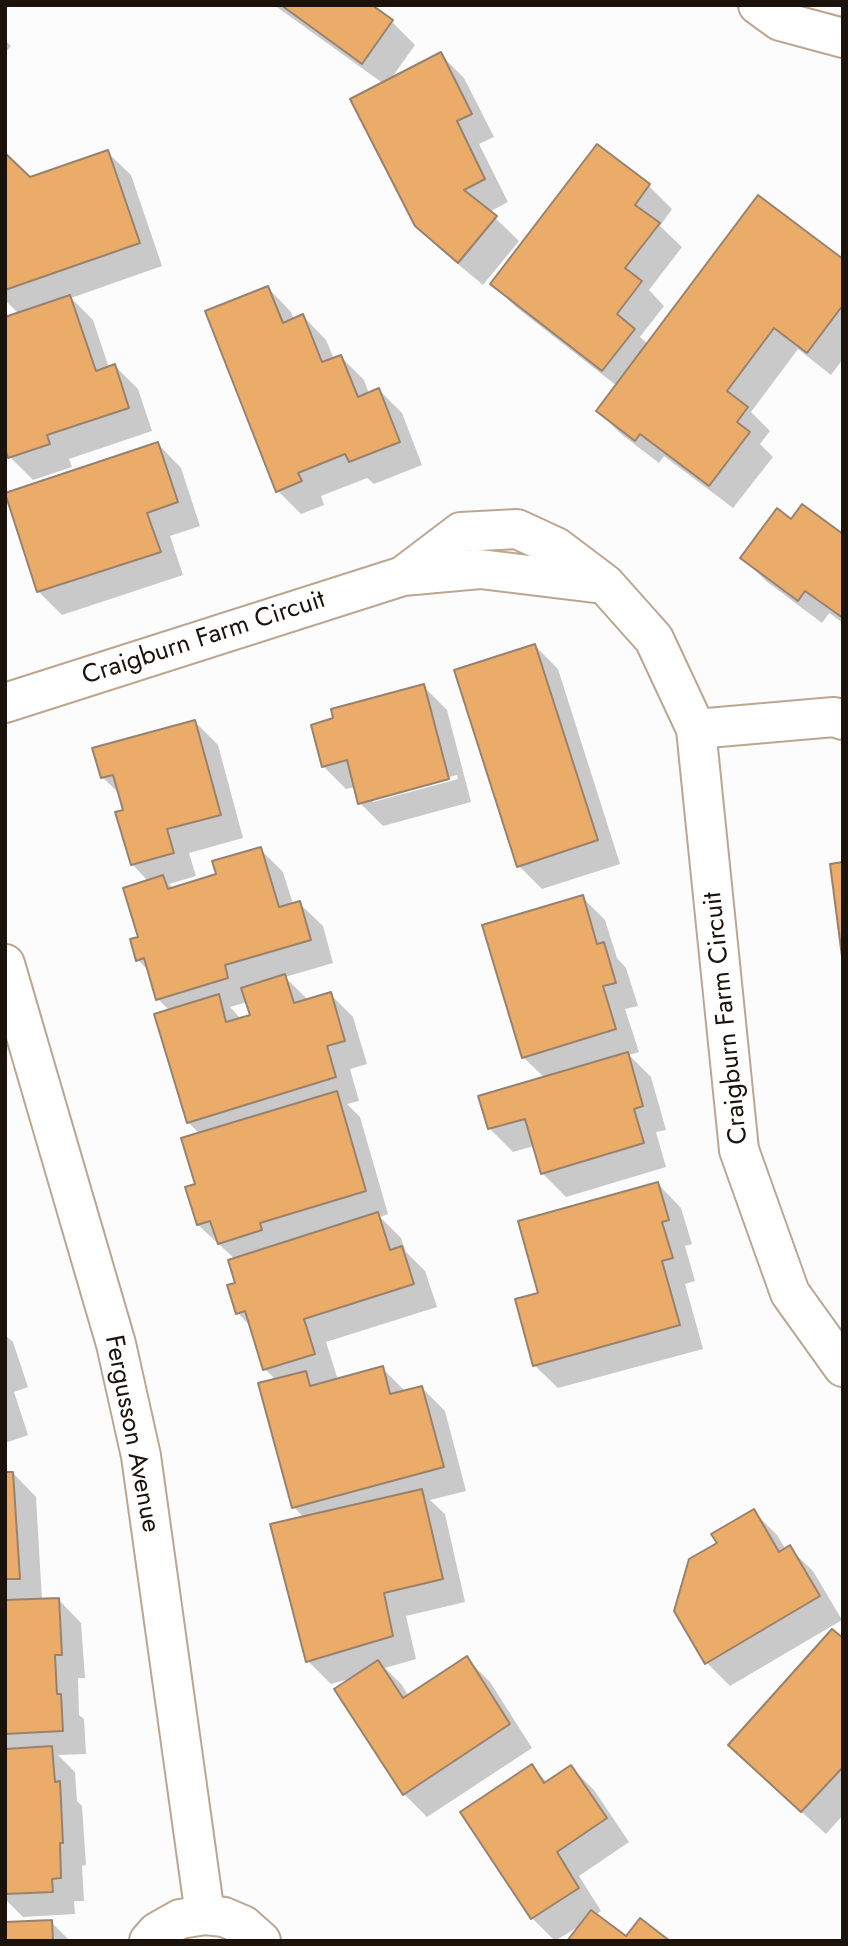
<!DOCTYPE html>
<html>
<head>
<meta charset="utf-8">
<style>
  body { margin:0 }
  #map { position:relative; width:848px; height:1946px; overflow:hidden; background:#fcfcfc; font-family:Jost,sans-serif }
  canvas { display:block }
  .frame { position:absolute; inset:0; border:7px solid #1b130b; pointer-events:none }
</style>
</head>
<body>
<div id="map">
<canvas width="848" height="1946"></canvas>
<div class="frame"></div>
</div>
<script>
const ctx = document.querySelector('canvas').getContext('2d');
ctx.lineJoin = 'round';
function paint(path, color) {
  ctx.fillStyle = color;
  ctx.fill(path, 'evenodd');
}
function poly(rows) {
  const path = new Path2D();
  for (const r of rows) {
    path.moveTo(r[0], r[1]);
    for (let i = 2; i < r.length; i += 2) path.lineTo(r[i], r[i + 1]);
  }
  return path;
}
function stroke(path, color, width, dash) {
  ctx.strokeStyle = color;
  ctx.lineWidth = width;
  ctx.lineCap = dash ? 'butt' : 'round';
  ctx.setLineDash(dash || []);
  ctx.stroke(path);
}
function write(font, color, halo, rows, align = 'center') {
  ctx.font = font + ' Jost,sans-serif';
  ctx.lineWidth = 5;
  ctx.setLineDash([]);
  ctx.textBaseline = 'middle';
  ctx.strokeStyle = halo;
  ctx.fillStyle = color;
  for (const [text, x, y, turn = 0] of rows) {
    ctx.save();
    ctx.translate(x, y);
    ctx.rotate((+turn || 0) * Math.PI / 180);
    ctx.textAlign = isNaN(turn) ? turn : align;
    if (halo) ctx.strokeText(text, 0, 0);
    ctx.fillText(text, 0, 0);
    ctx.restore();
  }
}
const shadow = poly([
  [274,5,369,5,392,22,415,45,390,80,441,55,464,78,494,137,479,144,508,202,489,212,519,241,483,285,440,249,416,225,384,84],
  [5,40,11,46,5,53],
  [598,147,649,186,672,209,660,226,682,247,649,290,664,306,640,337,648,344,843,261,843,359,831,375,798,349,751,412,770,431,760,444,773,457,733,508,664,456,659,463,621,434,598,411,617,386,516,307,493,284],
  [107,152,131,175,162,266,71,298,93,320,109,368,115,366,138,389,152,431,69,459,72,467,33,480,10,457,19,314,5,300,5,155,29,179],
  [268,288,291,312,294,320,303,316,326,340,334,359,341,357,364,380,369,394,379,390,402,413,422,465,374,484,367,478,321,496,324,505,301,514,278,491],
  [158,444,181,468,200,526,170,536,183,575,62,615,39,592,7,495],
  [791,521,843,536,843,623,829,613,822,623,766,581,743,558],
  [535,646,558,669,620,864,542,889,519,866],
  [423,686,447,710,471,802,383,826,360,803,355,787,346,789,323,766],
  [457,775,458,779,373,802,373,798],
  [194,721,218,745,243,838,189,853,196,876,169,884,174,889,218,875,260,849,283,872,293,904,299,903,323,926,333,963,285,977,308,1000,330,994,353,1017,367,1064,350,1069,359,1101,347,1104,360,1117,388,1214,380,1217,401,1238,406,1252,425,1271,437,1307,326,1342,338,1380,382,1368,406,1392,422,1388,445,1411,466,1491,430,1500,445,1514,465,1602,406,1616,416,1659,385,1668,402,1685,409,1697,467,1659,490,1682,532,1748,427,1817,404,1794,353,1678,331,1684,308,1661,304,1518,294,1507,276,1380,265,1369,251,1327,238,1313,235,1259,198,1225,197,1185,200,1134,188,1122,170,1011,158,999,150,972,138,960,149,882,132,864,125,811,121,795,102,777],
  [247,1002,252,1016,242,1020,230,1007],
  [582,897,605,920,617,958,626,968,638,1006,625,1009,639,1052,629,1055,651,1077,666,1130,656,1132,666,1167,566,1197,542,1173,534,1146,513,1152,490,1129,481,1097,545,1078,523,1057],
  [658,1184,681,1208,692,1244,685,1246,695,1281,685,1284,703,1349,558,1388,534,1365,540,1294],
  [5,1335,13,1342,28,1387,14,1392,28,1435,5,1443],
  [13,1473,36,1497,42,1600,58,1599,81,1623,85,1678,78,1678,79,1715,84,1719,86,1754,58,1755,75,1772,77,1801,82,1806,86,1865,82,1866,84,1901,74,1901,75,1914,23,1917,6,1900,5,1474],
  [753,1511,777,1535,786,1550,789,1548,813,1571,842,1620,730,1686,707,1663,719,1544],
  [843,1641,843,1815,826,1834,753,1768],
  [531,1766,548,1783,571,1767,594,1790,629,1842,579,1876,601,1911,595,1915,626,1939,667,1941,569,1941,581,1925,555,1941,532,1918,462,1812],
  [51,1922,70,1941,5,1941]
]);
const building = poly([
  [281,5,372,5,393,20,362,64,281,5],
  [441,52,472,114,457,121,485,179,464,190,497,216,458,263,415,226,350,99,441,52],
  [597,144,650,184,635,205,660,223,625,268,642,281,617,314,635,329,602,371,490,284,597,144],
  [108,150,140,243,5,290,5,153,30,177,108,150],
  [758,195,843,259,843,305,807,353,774,328,727,391,748,407,737,422,750,432,709,486,640,434,635,441,596,411,758,195],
  [268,286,283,323,303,314,322,362,341,355,358,397,379,388,400,442,349,462,345,454,298,473,302,481,276,492,205,311,268,286],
  [70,295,96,371,115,364,129,408,47,435,50,444,8,458,5,448,5,317,70,295],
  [158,442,178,502,147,513,161,552,37,592,5,493,158,442],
  [802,504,843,534,843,618,805,591,798,601,740,558,777,508,791,519,802,504],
  [535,644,598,840,517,867,454,670,535,644],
  [424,684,449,779,358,804,347,760,322,767,311,725,333,718,331,709,424,684],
  [195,720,221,815,167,829,174,853,131,865,115,812,123,810,113,775,101,778,92,748,195,720],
  [261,847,279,907,300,901,311,940,225,965,228,978,156,1000,144,958,136,961,130,939,138,937,123,888,163,875,168,889,216,874,212,861,261,847],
  [843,862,843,964,830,864,843,862],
  [583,895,597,944,604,942,616,983,603,986,616,1029,522,1058,482,925,583,895],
  [285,974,294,1003,331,992,345,1041,327,1046,336,1077,187,1123,154,1014,219,994,226,1022,250,1015,241,988,285,974],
  [628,1052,643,1106,634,1109,644,1143,541,1174,525,1119,488,1129,478,1096,628,1052],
  [337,1091,366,1191,260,1223,262,1230,218,1244,210,1221,197,1225,185,1187,195,1184,181,1138,337,1091],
  [658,1182,669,1220,662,1222,673,1258,662,1261,680,1325,533,1366,515,1299,538,1293,518,1221,658,1182],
  [378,1212,390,1250,402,1246,414,1284,304,1319,315,1354,263,1370,245,1311,236,1314,227,1285,235,1283,228,1260,378,1212],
  [383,1366,390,1394,422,1386,444,1467,292,1508,258,1383,306,1371,310,1386,383,1366],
  [5,1472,13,1472,20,1579,5,1579,5,1472],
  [422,1489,443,1579,384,1593,393,1636,306,1662,270,1524,422,1489],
  [754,1509,779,1552,790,1545,820,1596,705,1664,674,1611,689,1559,717,1543,711,1534,754,1509],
  [59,1598,62,1655,55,1655,57,1694,61,1694,63,1731,5,1734,5,1600,59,1598],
  [832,1629,843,1638,843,1767,801,1812,728,1745,832,1629],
  [467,1656,510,1724,403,1795,334,1689,378,1660,403,1698,467,1656],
  [52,1746,55,1782,60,1781,63,1843,60,1843,61,1878,52,1879,53,1892,5,1894,5,1749,52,1746],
  [532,1764,544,1783,571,1765,607,1818,557,1852,579,1888,531,1919,460,1812,532,1764],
  [591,1910,626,1936,640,1918,670,1941,567,1941,591,1910],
  [52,1920,53,1941,5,1941,5,1922,52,1920]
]);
const minor = poly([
  [758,5,780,21,843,38],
  [403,576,461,532,517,529,556,547,605,584,654,639,696,729,739,1150,790,1293,843,1367],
  [5,703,403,576,480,569,603,584],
  [696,729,834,717,843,720],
  [5,964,116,1344,141,1456,205,1915],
  [149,1941,157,1932,180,1919,205,1915,224,1917,243,1925,261,1941]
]);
const streetNames = [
  ["Craigburn Farm Circuit",204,639,-18],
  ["Craigburn Farm Circuit",727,1018,-96],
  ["Fergusson Avenue",131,1434,79]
];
paint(shadow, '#0003');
paint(building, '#ecac69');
stroke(building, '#98826d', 2);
stroke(minor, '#bda690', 42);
stroke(minor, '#fff', 38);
write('26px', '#1b130b', '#fff', streetNames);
</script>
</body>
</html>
